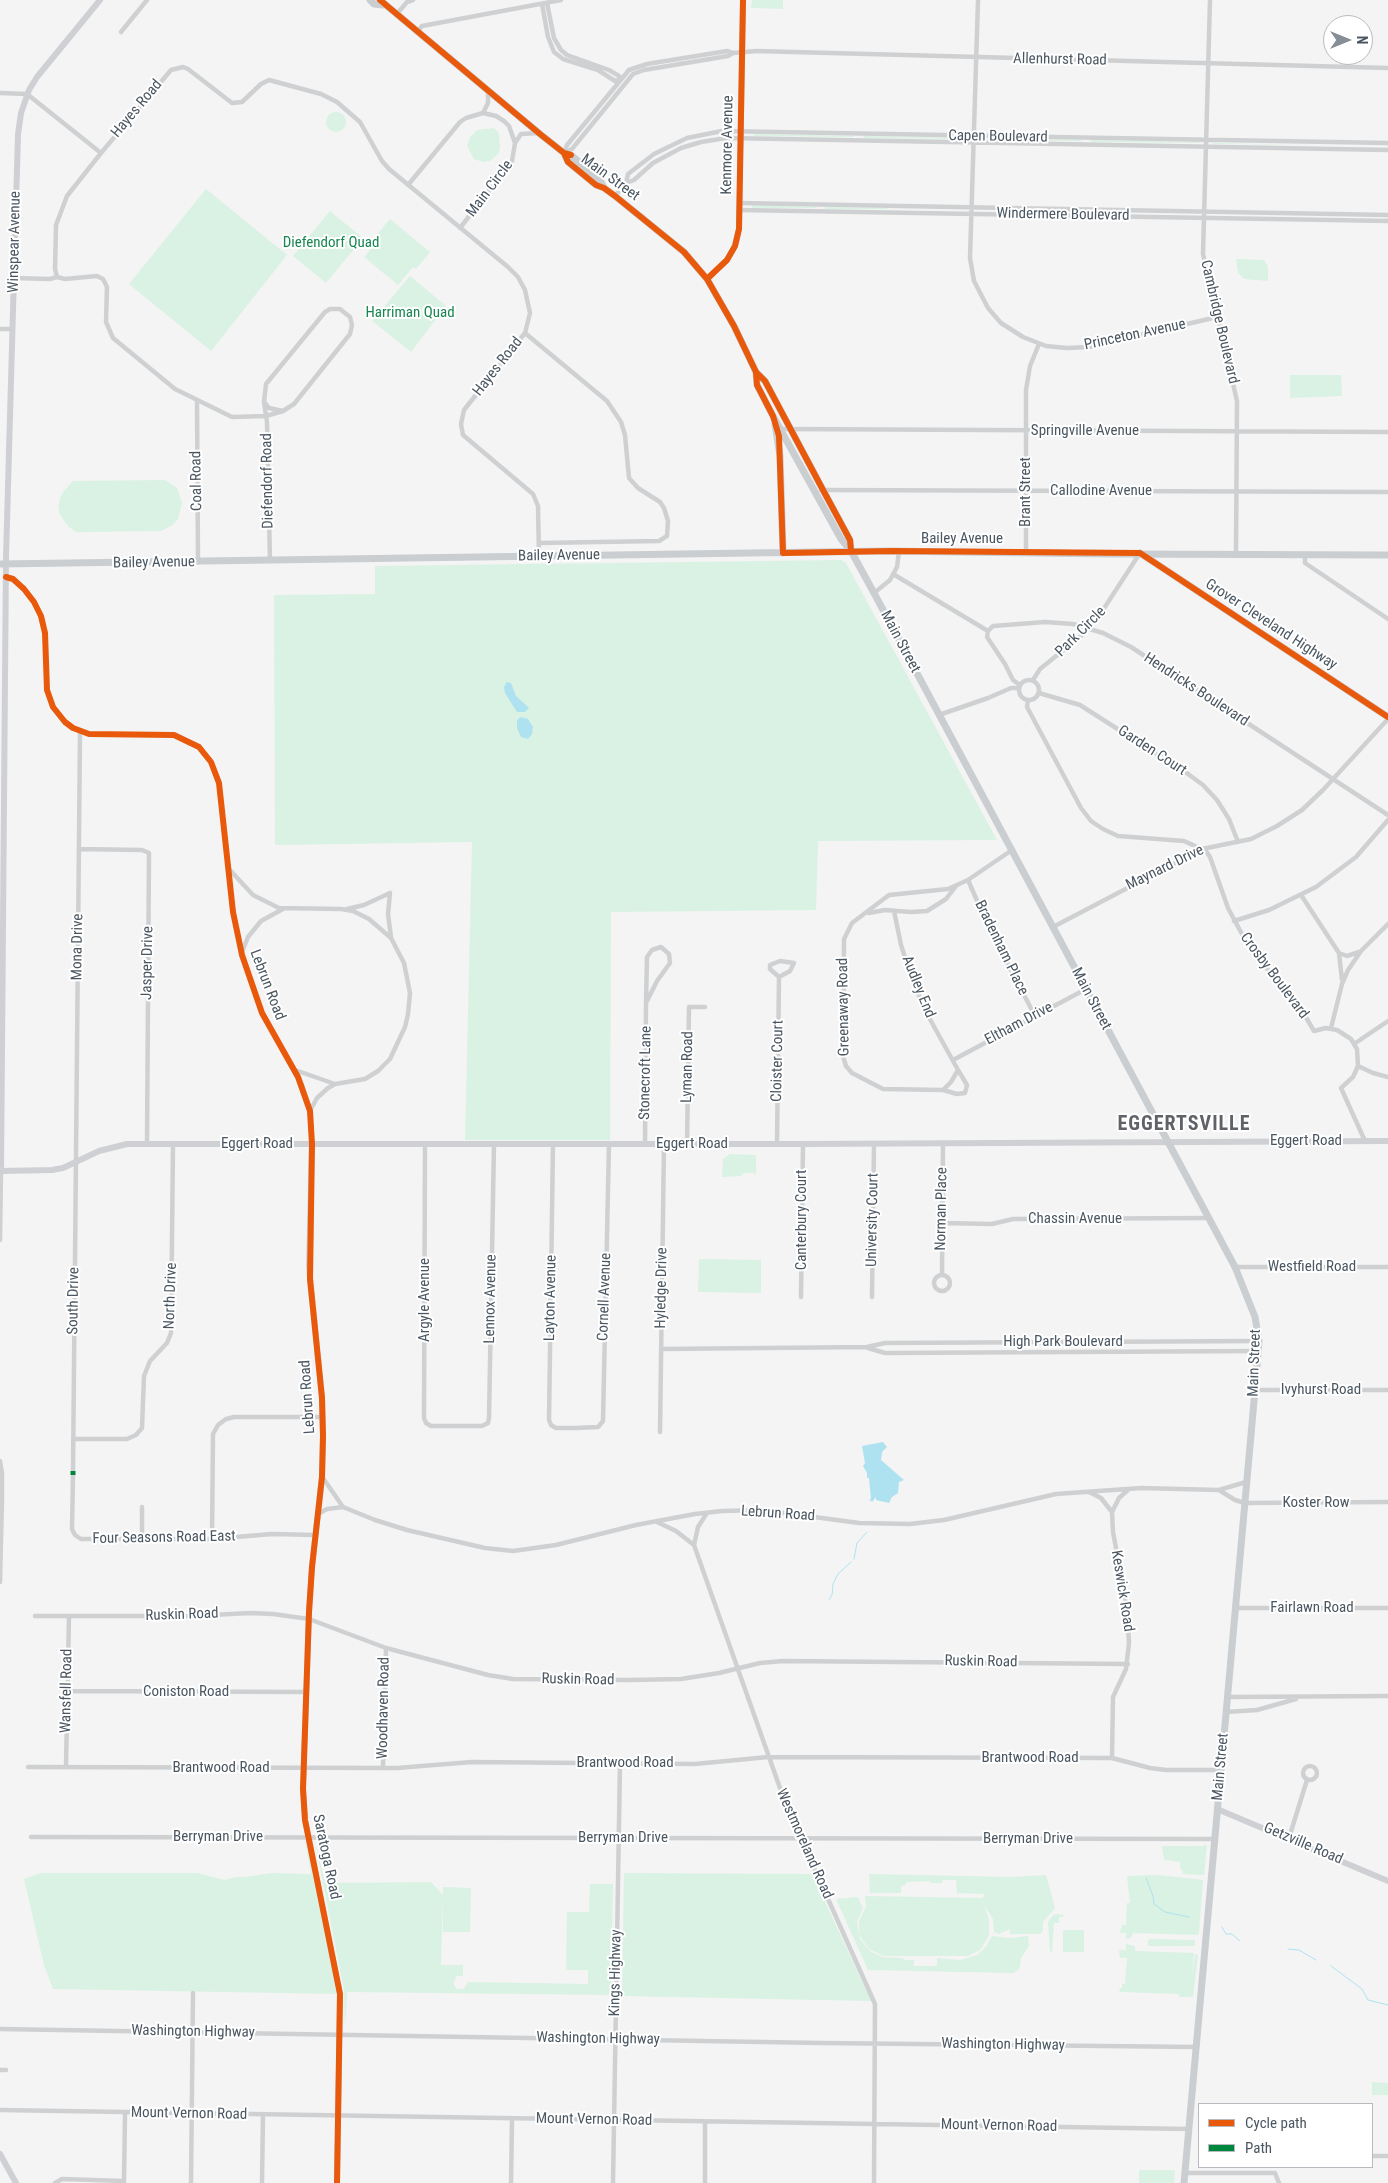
<!DOCTYPE html>
<html>
<head>
<meta charset="utf-8">
<style>
  body { margin:0 }
  #map { position:relative; width:1388px; height:2183px; overflow:hidden; background:#f4f4f4; font-family:"Roboto Condensed",sans-serif }
  canvas { display:block }
  .legend { position:absolute; left:1198px; top:2103px; width:175px; height:65px; box-sizing:border-box; background:#fff; border:1px solid #b7bbc0; margin:0; padding:6px 9px; list-style:none; font-size:15px; color:#4a5661 }
  .legend li { display:flex; align-items:center; gap:10px; height:25px }
  .legend b { width:25px; border:1px solid #b7bbc0 }
  .north { position:absolute; left:1323px; top:15px; width:50px; height:50px; box-sizing:border-box; background:#fff; border:1px solid #b7bbc0; border-radius:50%; rotate:90deg; font-size:14px; font-weight:700; line-height:20px; text-align:center; color:#4a5661 }
  .north::after { content:''; display:block; margin:auto; width:18px; height:22px; background:#868d94; clip-path:polygon(50% 0,100% 100%,50% 72%,0 100%) }
</style>
</head>
<body>
<div id="map">
<canvas width="1388" height="2183"></canvas>
<ul class="legend">
<li><b style="height:6px;background:#e8590c"></b>Cycle path</li>
<li><b style="height:6px;background:#00873e"></b>Path</li>
</ul>
<div class="north">N</div>
</div>
<script>
const ctx = document.querySelector('canvas').getContext('2d');
ctx.lineJoin = 'round';
function paint(path, color) {
  ctx.fillStyle = color;
  ctx.fill(path, 'evenodd');
}
function poly(rows) {
  const path = new Path2D();
  for (const r of rows) {
    if (r.length === 3) {
      path.moveTo(r[0] + r[2], r[1]);
      path.arc(r[0], r[1], r[2], 0, 2 * Math.PI);
      continue;
    }
    path.moveTo(r[0], r[1]);
    for (let i = 2; i < r.length; i += 2) path.lineTo(r[i], r[i + 1]);
  }
  return path;
}
function stroke(path, color, width, dash) {
  ctx.strokeStyle = color;
  ctx.lineWidth = width;
  ctx.lineCap = dash ? 'butt' : 'round';
  ctx.setLineDash(dash || []);
  ctx.stroke(path);
}
function write(font, color, halo, rows, align = 'center') {
  ctx.font = font + ' "Roboto Condensed",sans-serif';
  ctx.lineWidth = 4;
  ctx.setLineDash([]);
  ctx.textBaseline = 'middle';
  ctx.strokeStyle = halo;
  ctx.fillStyle = color;
  for (const [text, x, y, turn = 0] of rows) {
    ctx.save();
    ctx.translate(x, y);
    ctx.rotate((+turn || 0) * Math.PI / 180);
    ctx.textAlign = isNaN(turn) ? turn : align;
    if (halo) ctx.strokeText(text, 0, 0);
    ctx.fillText(text, 0, 0);
    ctx.restore();
  }
}
const green = poly([
  [752,0,783,0,783,9,751,8],
  [336,122,10],
  [494,128,499,133,500,148,498,154,490,161,484,162,474,159,467,146,470,137,477,130],
  [754,134,853,136,854,137,754,136],
  [863,136,966,138,967,139,864,138],
  [982,138,1081,140,1082,141,982,140],
  [1091,140,1199,142,1200,143,1091,142],
  [1212,143,1319,145,1213,144],
  [206,189,287,255,211,351,129,284],
  [752,205,816,207,817,208,752,208],
  [825,207,888,208,889,209,825,209],
  [330,211,371,245,354,249,326,283,293,256],
  [390,219,430,252,416,269,413,267,398,285,364,257,378,241,375,237],
  [1236,259,1264,260,1268,267,1268,281,1244,279,1238,273],
  [410,276,446,306,411,352,372,321],
  [1290,375,1341,375,1342,396,1290,398],
  [165,480,177,488,182,503,178,519,173,525,161,531,76,532,69,527,60,515,58,507,60,498,64,491,73,481],
  [841,560,846,563,997,840,818,841,816,910,611,912,610,1140,465,1140,472,842,275,845,274,595,375,594,375,566],
  [730,1154,756,1155,756,1175,754,1173,744,1173,741,1176,722,1177,723,1159],
  [699,1259,761,1260,761,1293,698,1292],
  [305,1841,306,1841,337,1994,53,1989,44,1965,24,1879,41,1873,197,1873,225,1880,235,1877,245,1877,272,1873,311,1874],
  [315,1842,325,1883,431,1882,443,1895,443,1887,471,1888,470,1932,443,1932,443,1898,441,1965,463,1965,463,1976,457,1976,454,1981,454,1985,457,1989,464,1989,468,1982,588,1984,588,1970,566,1970,567,1912,589,1912,590,1884,613,1884,611,1995,347,1992,345,2029,344,1990],
  [1205,1844,1207,1846,1204,1875,1183,1874,1182,1869,1180,1869,1180,1862,1164,1860,1162,1846,1204,1846],
  [624,1873,812,1874,867,1992,871,1995,871,2001,622,1996],
  [869,1874,1012,1877,1046,1875,1055,1908,1043,1922,1043,1931,1040,1934,1010,1934,1010,1929,999,1934,994,1932,993,1919,984,1905,989,1919,989,1936,980,1950,968,1956,883,1956,869,1949,859,1935,859,1921,866,1907,865,1896,983,1898,984,1894,957,1893,956,1880,943,1880,942,1883,930,1883,930,1881,906,1882,906,1885,901,1886,901,1893,870,1893],
  [1158,1875,1203,1880,1199,1933,1197,1935,1133,1933,1131,1938,1126,1939,1126,1933,1120,1933,1122,1925,1126,1925,1127,1903,1130,1903,1127,1876],
  [858,1897,863,1908,857,1922,860,1939,870,1951,882,1957,903,1958,904,1960,914,1960,914,1966,937,1966,937,1958,961,1960,977,1955,986,1947,992,1936,1011,1938,1028,1936,1029,1946,1021,1958,1020,1968,1014,1973,868,1970,836,1899],
  [1058,1914,1064,1915,1063,1917,1059,1917,1059,1923,1054,1923,1052,1952,1050,1951,1048,1922,1053,1915],
  [1063,1930,1084,1930,1084,1952,1063,1952],
  [1150,1939,1195,1940,1195,1946,1149,1946,1147,1942],
  [1126,1944,1135,1946,1135,1951,1194,1953,1192,1978,1195,1954,1198,1955,1193,1997,1180,1997,1178,1994,1120,1992,1119,1988,1122,1988,1122,1984,1125,1984,1127,1958,1120,1958,1119,1950,1126,1950],
  [1372,2082,1388,2083,1388,2095,1372,2095],
  [1139,2170,1175,2170,1174,2183,1139,2183]
]);
const water = poly([
  [507,682,511,683,516,696,529,708,525,712,517,712,505,693,504,687],
  [521,717,528,719,533,727,532,734,528,739,521,737,517,728,517,720],
  [883,1442,887,1447,882,1452,881,1460,904,1480,899,1482,898,1493,892,1497,889,1503,876,1500,876,1497,872,1502,869,1499,871,1499,869,1478,867,1478,867,1473,863,1466,865,1463,862,1446]
]);
const stream = poly([
  [854,1559,857,1543,867,1532],
  [829,1600,832,1595,833,1584,838,1574,851,1562],
  [1146,1878,1153,1896,1154,1904,1165,1912,1189,1917],
  [1222,1927,1226,1934,1232,1934,1240,1941],
  [1288,1949,1299,1950,1316,1960],
  [1331,1966,1362,1989,1368,2000,1388,2005]
]);
const street = poly([
  [978,0,970,258,974,281,988,308,1001,323,1023,337,1046,346,1067,348,1089,347,1217,317],
  [1210,0,1203,254,1237,401,1236,553],
  [547,3,554,38,561,50,567,55,609,70,619,76,620,80],
  [542,4,548,37,554,52,563,59,598,70,615,81,620,80],
  [396,15,407,2,413,0],
  [121,32,147,0],
  [417,32,422,26,561,0],
  [0,93,27,94,101,153],
  [483,113,488,103,488,92],
  [515,143,521,134,538,133],
  [564,153,567,145,629,70,647,64,727,51,733,53,756,51,1388,68],
  [564,153,572,149,633,74,644,70,728,56,733,53],
  [626,183,634,180,653,163,681,148,701,142,726,138,1388,150],
  [408,185,460,122,466,118,483,113,496,116,504,121,509,126,515,143,512,161,460,228],
  [615,196,626,183,628,174,654,154,687,138,722,131,1388,143],
  [739,203,1388,215],
  [739,210,1388,221],
  [57,277,55,269,56,225,67,196,101,153,171,70,183,67,188,69,232,103,242,102,261,84,269,80,321,94,337,102,360,122,382,161,389,169,508,267,518,277,525,290,530,313,525,333,464,410,461,424,463,435,533,494,538,506,539,556],
  [57,277,65,279,97,276,103,279,107,287,106,322,113,338,175,389,232,417,266,416,283,411],
  [14,278,50,279,57,277],
  [330,309,340,309,350,317,352,325,350,334,294,404,283,411,269,408,264,402,266,384,325,312,330,309],
  [0,329,13,329],
  [525,333,607,401,621,422,625,435,629,478,638,488,660,502,664,508,668,521,667,536,659,541,539,543],
  [197,401,198,562],
  [264,402,267,422,270,561],
  [782,429,1388,432],
  [821,490,1388,492],
  [1026,552,1026,390,1030,366,1039,344],
  [1305,554,1305,563,1388,619],
  [893,574,988,631],
  [6,577,13,579,24,589,34,602,41,616,45,633,47,690,53,707,65,722,73,728,89,734,174,735,199,747,211,762,219,783,233,912,242,955,262,1013,302,1085,310,1111,312,1144],
  [874,593,890,580,897,567,899,551],
  [988,631,993,626,1045,622,1073,624,1103,633,1131,647,1388,815],
  [988,631,987,637,1005,664,1013,680,1020,685],
  [1029,690,10],
  [1033,680,1040,669,1081,636,1099,616,1140,553],
  [1039,693,1080,705,1188,774,1203,785,1217,800,1229,819,1238,842],
  [1028,700,1027,707,1081,808,1091,821,1103,829,1118,836,1184,841,1206,851,1210,857,1228,908,1243,936,1263,964,1297,1002,1314,1031,1326,1028,1337,1030,1351,1039,1357,1049,1358,1066,1353,1077,1341,1088,1365,1141],
  [939,715,988,698,1011,688,1019,688],
  [79,849,142,850,149,853,147,1143],
  [229,869,253,895,279,908,341,909,353,911,369,919,391,938,404,963,410,993,408,1014,405,1027,390,1059,378,1071,365,1079,335,1084,328,1088,317,1098,310,1111],
  [968,880,988,926,1035,1016],
  [390,893,388,914,391,937],
  [1301,895,1339,953,1342,980],
  [347,909,364,905,390,893],
  [894,911,901,945,912,979,926,1012,958,1070,951,1082,943,1090,883,1089,852,1073,846,1066,843,1056,844,939,852,923,889,895,948,889,968,880,1012,850],
  [869,913,885,910,911,912,927,911,946,899,956,886],
  [1234,921,1269,910,1316,887,1356,857,1388,820],
  [1053,927,1202,849,1251,839,1277,826,1302,810,1323,790,1388,719],
  [242,952,248,937,261,921,283,909],
  [1339,953,1347,956,1359,952],
  [1331,1028,1342,984,1348,970,1361,951,1388,924],
  [1354,1044,1388,1021],
  [953,1060,1086,989],
  [1358,1066,1373,1073,1388,1077],
  [295,1070,335,1084],
  [943,1090,957,1094,965,1093,967,1085,958,1070],
  [425,1144,424,1418,426,1423,431,1426,482,1426,488,1423,489,1418,494,1144],
  [553,1144,549,1420,551,1425,556,1428,576,1428,598,1427,603,1421,609,1143],
  [645,1144,646,1003,647,957,652,950,661,947,669,954,670,963,657,981,646,1003],
  [687,1144,689,1007,705,1007],
  [777,1144,779,977,770,969,770,965,780,961,794,963,790,971,779,977],
  [942,1223,992,1224,1013,1219,1209,1218],
  [0,1240,1,1171],
  [1235,1267,1388,1267],
  [942,1283,8],
  [942,1275,943,1143],
  [801,1297,803,1144],
  [872,1297,874,1144],
  [868,1348,885,1353,1258,1351],
  [661,1349,867,1347,885,1343,1259,1341],
  [1255,1390,1388,1390],
  [660,1432,664,1144],
  [73,1439,127,1439,136,1435,142,1428,144,1376,150,1361,167,1343,171,1333,173,1143],
  [0,1461,2,1473,2,1500,0,1582],
  [73,1471,80,732],
  [73,1475,72,1529,75,1535,81,1539,212,1539,272,1534,315,1535],
  [323,1478,343,1507],
  [1219,1490,1235,1500,1245,1503,1388,1502],
  [1089,1492,1101,1498,1112,1512],
  [142,1507,142,1540],
  [707,1513,698,1527,694,1545,786,1805,875,2004,874,2183],
  [318,1514,327,1509,343,1507,375,1520,407,1530,485,1548,513,1551,556,1545,636,1525,695,1514,722,1511,762,1510,859,1523,910,1524,944,1520,1056,1494,1141,1488,1219,1490,1246,1482],
  [657,1522,676,1531,694,1545],
  [212,1539,213,1434,218,1425,226,1419,234,1417,323,1417],
  [1235,1608,1388,1608],
  [35,1616,193,1616,250,1613,273,1614,309,1619,386,1648,488,1675,513,1679,630,1680,681,1679,719,1673,760,1663,783,1661,1128,1664],
  [67,1691,305,1692],
  [1227,1697,1388,1696],
  [1226,1712,1257,1710,1296,1699],
  [1112,1758,1113,1697,1126,1669,1129,1643,1127,1607,1113,1532,1112,1512,1119,1498,1128,1490],
  [1310,1773,7],
  [66,1766,69,1616],
  [28,1767,397,1768,472,1762,695,1764,768,1757,1112,1758,1150,1768,1166,1770,1221,1770],
  [383,1768,386,1648],
  [31,1837,1215,1839],
  [1289,1838,1307,1780],
  [0,2029,821,2043,1196,2047],
  [0,2070,6,2070],
  [0,2110,1189,2129],
  [1372,2156,1388,2156],
  [1185,2173,1275,2173],
  [1275,2173,1279,2183],
  [124,2182,125,2113],
  [55,2183,62,2179,124,2181],
  [191,2183,193,1993],
  [262,2183,263,2114],
  [511,2183,512,2119],
  [613,2183,620,1763],
  [705,2183,705,2122]
]);
const secondary = poly([
  [707,279,727,260,735,246,739,229,743,0],
  [312,1144,309,1267,322,1398,323,1436,322,1477,312,1567,309,1612,303,1789,305,1820,340,1994,337,2183],
  [0,1171,52,1170,63,1168,99,1151,127,1144,803,1144,1388,1141],
  [1,1171,6,557,18,134,21,113,29,90,37,77,100,0],
  [1217,1809,1388,1881],
  [0,2154,16,2183]
]);
const primary = poly([
  [370,0,374,4,383,5],
  [380,0,540,134,564,153,572,156,600,180,604,188],
  [564,153,568,162,596,185,604,188,615,196,684,252,707,279,734,326,756,372,765,381,823,490,850,540,851,551],
  [756,372,757,385,773,416,841,539,851,551,874,593,1235,1267,1255,1317,1259,1341,1255,1390,1184,2183],
  [775,424,780,456,783,553],
  [1140,553,1388,717],
  [0,564,886,551,1111,554,1388,555]
]);
const quiet = poly([
  [73,1471,73,1475]
]);
const cycleway = poly([
  [380,0,540,134,564,153,571,155],
  [564,153,568,162,596,185,604,188,615,196,684,252,707,279,734,326,756,372,765,381,823,490,850,540,851,551],
  [707,279,727,260,735,246,739,229,743,0],
  [756,372,757,385,773,416,779,436,783,553,893,551,1140,553,1388,717],
  [6,577,13,579,24,589,34,602,41,616,45,633,47,690,53,707,65,722,73,728,89,734,174,735,199,747,211,762,219,783,233,912,242,955,262,1013,298,1077,310,1111,312,1144,310,1279,322,1398,323,1436,322,1477,312,1567,309,1612,303,1789,305,1820,340,1994,337,2183]
]);
const streetNames = [
  ["Allenhurst Road",1060,60,1],
  ["Hayes Road",137,109,-50],
  ["Capen Boulevard",998,137,1],
  ["Kenmore Avenue",728,145,-89],
  ["Main Street",610,178,36],
  ["Main Circle",490,189,-53],
  ["Windermere Boulevard",1063,215,1],
  ["Winspear Avenue",15,242,-89],
  ["Cambridge Boulevard",1219,322,77],
  ["Princeton Avenue",1135,335,-12],
  ["Hayes Road",498,367,-52],
  ["Springville Avenue",1085,431],
  ["Coal Road",197,481,-91],
  ["Diefendorf Road",268,481,-91],
  ["Callodine Avenue",1101,491],
  ["Brant Street",1026,492,-90],
  ["Bailey Avenue",962,539],
  ["Bailey Avenue",559,556,-1],
  ["Bailey Avenue",154,563,-1],
  ["Grover Cleveland Highway",1271,625,33],
  ["Park Circle",1081,632,-45],
  ["Main Street",900,642,62],
  ["Hendricks Boulevard",1196,690,33],
  ["Garden Court",1152,751,33],
  ["Maynard Drive",1165,868,-26],
  ["Mona Drive",78,947,-89],
  ["Bradenham Place",1001,948,64],
  ["Jasper Drive",148,963,-89],
  ["Crosby Boulevard",1274,976,53],
  ["Lebrun Road",267,985,69],
  ["Audley End",918,987,68],
  ["Main Street",1091,999,62],
  ["Greenaway Road",844,1007,-91],
  ["Eltham Drive",1019,1024,-28],
  ["Cloister Court",778,1061,-89],
  ["Lyman Road",688,1067,-89],
  ["Stonecroft Lane",646,1073,-89],
  ["Eggert Road",1306,1141],
  ["Eggert Road",257,1144],
  ["Eggert Road",692,1144],
  ["Norman Place",942,1209,-89],
  ["Chassin Avenue",1075,1219],
  ["Canterbury Court",802,1220,-90],
  ["University Court",873,1220,-89],
  ["Westfield Road",1312,1267],
  ["Hyledge Drive",662,1288,-89],
  ["North Drive",171,1296,-88],
  ["Cornell Avenue",605,1297,-88],
  ["Layton Avenue",551,1298,-89],
  ["Lennox Avenue",491,1299,-89],
  ["Argyle Avenue",425,1300,-90],
  ["South Drive",74,1301,-89],
  ["High Park Boulevard",1063,1342],
  ["Main Street",1255,1363,-88],
  ["Ivyhurst Road",1321,1390],
  ["Lebrun Road",308,1397,-94],
  ["Koster Row",1316,1503],
  ["Lebrun Road",778,1514,4],
  ["Four Seasons Road East",164,1538,-1],
  ["Keswick Road",1122,1591,81],
  ["Fairlawn Road",1312,1608],
  ["Ruskin Road",182,1615,-2],
  ["Ruskin Road",981,1662,1],
  ["Ruskin Road",578,1680,1],
  ["Wansfell Road",67,1691,-89],
  ["Coniston Road",186,1692],
  ["Woodhaven Road",384,1708,-89],
  ["Brantwood Road",1030,1758],
  ["Brantwood Road",625,1763],
  ["Main Street",1221,1767,-85],
  ["Brantwood Road",221,1768],
  ["Berryman Drive",218,1837],
  ["Berryman Drive",623,1838],
  ["Berryman Drive",1028,1839],
  ["Westmoreland Road",804,1844,66],
  ["Getzville Road",1303,1844,23],
  ["Saratoga Road",326,1857,78],
  ["Kings Highway",616,1973,-89],
  ["Washington Highway",193,2032,1],
  ["Washington Highway",598,2039,1],
  ["Washington Highway",1003,2045,1],
  ["Mount Vernon Road",189,2114,1],
  ["Mount Vernon Road",594,2120,1],
  ["Mount Vernon Road",999,2126,1]
];
const parkNames = [
  ["Diefendorf Quad",331,243],
  ["Harriman Quad",410,313]
];
const districtNames = [
  ["EGGERTSVILLE",1184,1125]
];
paint(green, '#d9f2e3');
paint(water, '#aee2f0');
stroke(stream, '#aee2f0', 1);
stroke(street, '#ced0d2', 4.5);
stroke(secondary, '#ced0d4', 6);
stroke(primary, '#caced1', 7);
stroke(quiet, '#00873e', 5, [10, 5]);
stroke(cycleway, '#e8590c', 6);
write('15px', '#4a5661', '#fff', streetNames);
write('15px', '#17864f', '#fff', parkNames);
ctx.letterSpacing = '1px';
write('bold 20px', '#5f6368', '#fff', districtNames);
ctx.letterSpacing = '0px';
</script>
</body>
</html>
